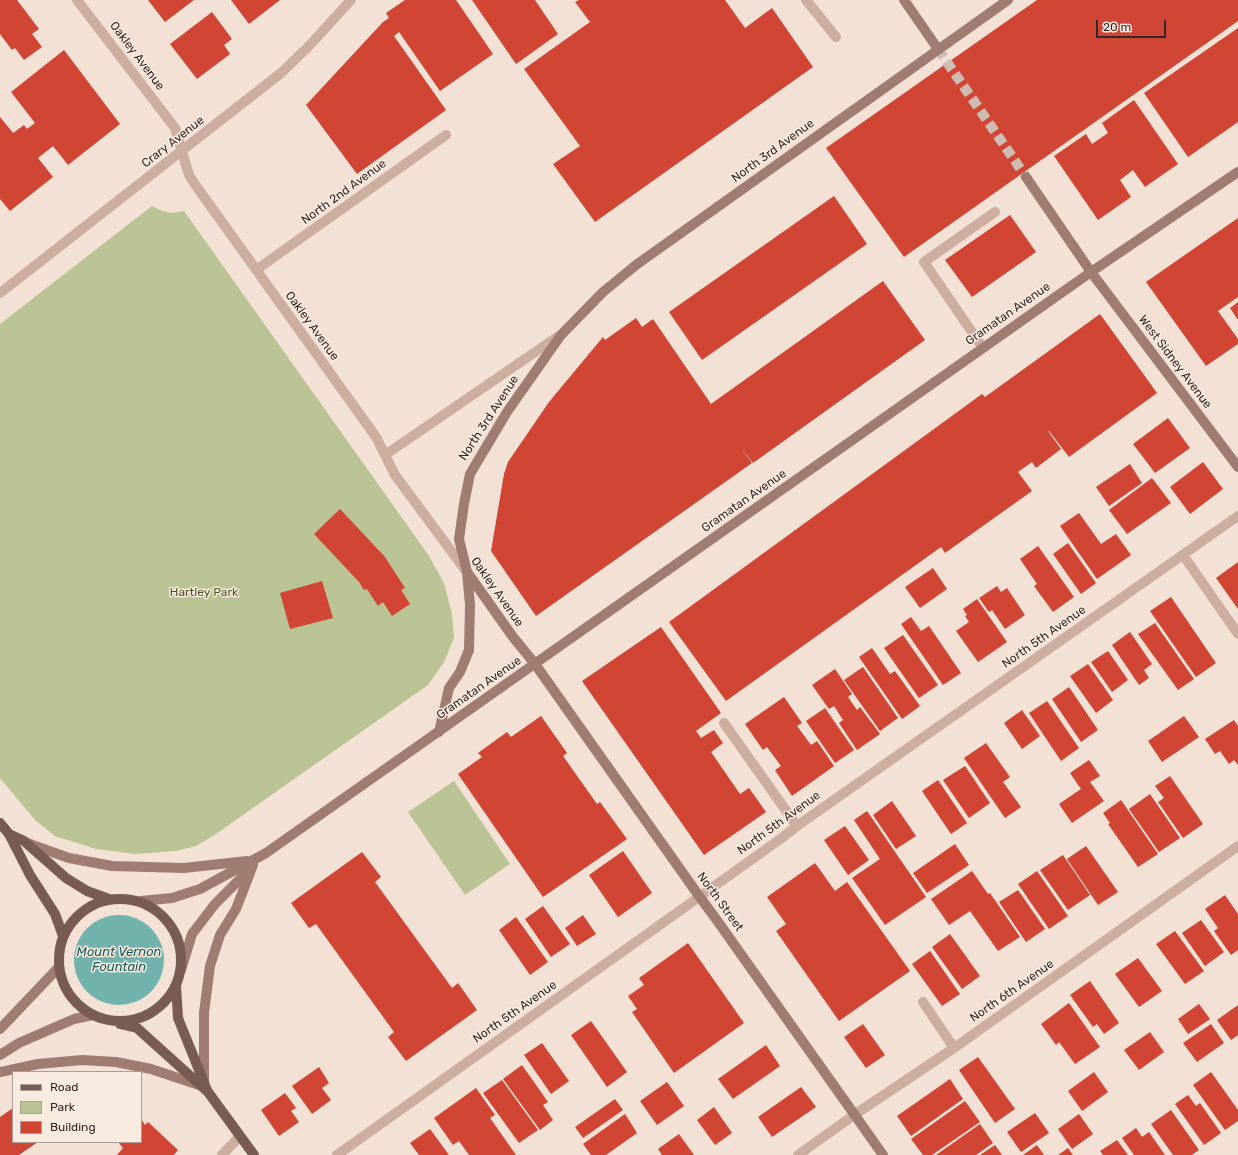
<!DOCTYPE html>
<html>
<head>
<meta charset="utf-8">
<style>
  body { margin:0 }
  #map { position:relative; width:1238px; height:1155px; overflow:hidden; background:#f3e1d5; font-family:Rubik,sans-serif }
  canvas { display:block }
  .legend { position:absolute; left:12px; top:1071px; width:130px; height:72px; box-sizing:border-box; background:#faebe1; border:1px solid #ab9d95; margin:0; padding:5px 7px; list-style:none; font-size:12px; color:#342724 }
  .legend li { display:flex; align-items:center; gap:8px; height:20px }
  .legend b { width:20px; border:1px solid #ab9d95 }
  .scale { position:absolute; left:1096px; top:20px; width:70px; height:18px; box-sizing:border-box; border:2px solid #342724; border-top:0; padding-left:5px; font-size:12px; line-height:14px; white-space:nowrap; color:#342724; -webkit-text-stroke:3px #faebe1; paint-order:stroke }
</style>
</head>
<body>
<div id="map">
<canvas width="1238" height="1155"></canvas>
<ul class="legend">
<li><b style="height:5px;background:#785b53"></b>Road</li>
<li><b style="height:11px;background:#b9c394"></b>Park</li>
<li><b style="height:11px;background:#d14534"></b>Building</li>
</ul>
<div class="scale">20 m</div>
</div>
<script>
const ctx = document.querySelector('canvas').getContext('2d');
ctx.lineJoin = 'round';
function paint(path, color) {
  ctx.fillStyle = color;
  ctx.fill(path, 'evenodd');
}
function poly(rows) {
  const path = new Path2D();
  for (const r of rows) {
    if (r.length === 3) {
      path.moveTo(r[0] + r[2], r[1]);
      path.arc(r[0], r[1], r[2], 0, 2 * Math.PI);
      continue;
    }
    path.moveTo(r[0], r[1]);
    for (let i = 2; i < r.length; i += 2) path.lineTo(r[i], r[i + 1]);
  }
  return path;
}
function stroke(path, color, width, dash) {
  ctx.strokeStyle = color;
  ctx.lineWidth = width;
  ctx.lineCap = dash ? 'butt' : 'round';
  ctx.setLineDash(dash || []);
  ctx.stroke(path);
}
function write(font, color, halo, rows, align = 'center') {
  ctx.font = font + ' Rubik,sans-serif';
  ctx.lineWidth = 3;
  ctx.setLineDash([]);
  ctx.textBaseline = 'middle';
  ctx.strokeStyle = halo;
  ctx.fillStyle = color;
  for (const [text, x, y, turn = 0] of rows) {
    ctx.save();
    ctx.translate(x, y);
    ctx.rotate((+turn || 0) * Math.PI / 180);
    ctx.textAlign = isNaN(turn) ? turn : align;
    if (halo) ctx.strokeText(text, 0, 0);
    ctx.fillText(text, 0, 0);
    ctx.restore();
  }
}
const green = poly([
  [152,206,162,211,172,213,184,211,429,556,444,583,452,614,454,638,444,662,428,685,213,836,196,846,176,851,135,854,96,849,55,836,35,820,0,778,0,324],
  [454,781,510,864,465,895,408,812]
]);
const water = poly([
  [119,960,45]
]);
const building = poly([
  [0,0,17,0,39,29,32,34,42,47,24,60,15,48,12,50,0,34],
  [148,0,194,0,165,22],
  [231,0,280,0,249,24],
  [405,0,456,0,493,54,440,91,399,32,394,36,446,110,357,174,306,105,383,22,389,18,386,13],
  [472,0,535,0,558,34,516,64],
  [579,0,725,0,745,28,772,8,813,67,595,222,553,164,580,146,524,69,590,22,575,2],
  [1037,0,1238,0,1238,21,904,257,826,148],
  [212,12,232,39,224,45,230,54,197,79,170,44],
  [1238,28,1238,122,1188,157,1144,93],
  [64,50,120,124,68,165,53,146,38,158,53,177,10,211,0,199,0,117,13,133,24,125,27,129,35,123,11,92],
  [1134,100,1178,164,1145,187,1133,170,1120,180,1131,197,1098,220,1054,156,1086,134,1092,144,1108,133,1102,123],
  [834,196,867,244,702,360,669,312],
  [1010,215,1036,252,972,297,945,260],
  [1238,218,1238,297,1218,311,1238,339,1238,344,1206,366,1146,282],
  [883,281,925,340,753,463,741,448,752,463,536,616,491,551,504,474,508,462,549,402,603,337,605,340,636,318,642,327,653,319,711,404],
  [1238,302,1238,320,1230,308],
  [1100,314,1157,393,1069,457,1049,431,1048,431,1061,449,1036,468,1032,462,1018,472,1032,491,945,553,941,547,726,701,669,622,982,394,985,397],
  [1168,418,1190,448,1155,473,1133,444],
  [1203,462,1223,489,1190,514,1170,487],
  [1130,464,1142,483,1109,506,1096,487],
  [1152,478,1171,503,1127,534,1109,510],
  [340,509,385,557,405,588,401,590,410,604,392,616,383,602,378,606,367,589,364,590,359,582,314,534],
  [1079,513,1101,544,1116,534,1131,555,1097,579,1060,526],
  [1068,543,1096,583,1081,594,1053,554],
  [1038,546,1074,597,1053,612,1034,586,1037,584,1020,559],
  [1238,562,1238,609,1216,578],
  [933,568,947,589,920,608,905,587],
  [322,581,333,618,290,629,280,593],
  [997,586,1001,592,1007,588,1025,615,1005,629,992,610,989,612,979,598],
  [1171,597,1216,663,1196,677,1150,611],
  [977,599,1007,642,978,662,956,631,969,622,965,616,967,615,963,609],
  [911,617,921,631,929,626,961,673,943,685,901,624],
  [1155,623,1194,679,1178,690,1138,634],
  [661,627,721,713,696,731,701,738,714,730,723,743,711,752,740,794,749,788,766,812,704,855,582,681],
  [1130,632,1152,664,1144,670,1149,678,1139,685,1112,645],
  [903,635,938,685,919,698,884,648],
  [872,648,890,674,895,671,920,706,902,719,859,657],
  [1108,651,1128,680,1112,692,1091,662],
  [1088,664,1113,700,1096,713,1070,676],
  [863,667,898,718,880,731,844,680],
  [835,669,852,694,848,697,857,710,860,707,880,734,857,750,839,723,843,720,834,706,829,709,812,685],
  [1069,687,1098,730,1081,742,1052,699],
  [784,697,802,723,797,726,811,745,817,741,834,766,792,796,775,770,781,766,767,747,763,750,745,724],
  [1047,701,1079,748,1061,761,1029,713],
  [825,708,854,750,835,763,806,721],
  [1022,710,1040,736,1022,749,1004,723],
  [541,716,567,753,563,756,597,804,600,802,627,839,543,897,458,774,482,757,478,753,507,732,511,737],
  [1184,716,1199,737,1162,762,1148,741],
  [1234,720,1238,726,1238,765,1234,760,1229,764,1220,751,1215,754,1205,739],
  [986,743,1010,777,1003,782,1021,807,1005,818,964,758],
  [1089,760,1100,776,1090,782,1104,801,1072,823,1059,804,1081,789,1070,773],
  [965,766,990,803,969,818,943,780],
  [1170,776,1203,824,1183,838,1158,802,1164,798,1155,786],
  [938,780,967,823,951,834,922,791],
  [1150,794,1180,838,1159,852,1129,809],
  [1121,800,1158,854,1138,867,1108,824,1110,823,1103,813],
  [892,801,916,836,896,849,873,815],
  [867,811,926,897,885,925,852,878,880,859,854,820],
  [845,826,869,860,848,875,824,840],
  [955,844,969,865,927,893,913,873],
  [1086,846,1118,892,1098,905,1067,859],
  [623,851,652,893,618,917,589,875],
  [362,852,381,877,375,882,452,988,458,983,477,1010,406,1061,388,1037,394,1032,316,924,309,928,291,903],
  [1063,855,1090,895,1068,910,1040,870],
  [815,863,835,891,847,882,910,971,839,1021,776,931,786,924,767,897],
  [972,871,988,894,990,893,1020,937,998,951,970,911,949,925,931,899],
  [1037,871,1068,916,1049,929,1018,884],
  [1018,890,1045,929,1026,942,999,902],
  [1225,895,1238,914,1238,950,1231,955,1214,931,1218,928,1205,909],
  [543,906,570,944,551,957,525,919],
  [583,915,596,934,577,946,565,928],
  [516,917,548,962,530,975,499,930],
  [1201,920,1224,952,1205,966,1182,933],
  [1175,931,1204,971,1185,984,1156,944],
  [950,934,980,976,962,989,932,947],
  [688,943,744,1023,674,1073,632,1012,637,1009,628,996,644,985,639,978],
  [930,951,960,994,942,1006,912,964],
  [1138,958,1162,991,1139,1007,1115,974],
  [1090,981,1119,1023,1104,1034,1097,1024,1093,1027,1070,995],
  [1069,1003,1100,1047,1075,1064,1059,1042,1056,1045,1041,1024],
  [1199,1004,1210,1019,1188,1034,1178,1019],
  [1238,1005,1238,1035,1231,1040,1217,1020],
  [591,1021,627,1072,607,1087,571,1035],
  [863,1024,885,1055,866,1068,844,1037],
  [1211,1024,1224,1043,1197,1062,1183,1043],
  [1150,1032,1164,1052,1139,1070,1124,1050],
  [542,1043,569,1081,551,1094,524,1055],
  [766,1045,780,1066,733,1099,718,1079],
  [978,1057,1015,1109,995,1123,959,1070],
  [522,1065,548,1102,543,1105,553,1120,540,1130,503,1079],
  [319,1067,329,1083,322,1088,331,1100,312,1114,292,1086],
  [1094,1072,1108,1092,1082,1111,1068,1091],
  [1211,1072,1238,1110,1238,1121,1225,1130,1193,1085],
  [950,1079,963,1099,911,1136,897,1116],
  [502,1080,538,1130,519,1143,483,1093],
  [667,1082,684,1106,657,1125,640,1101],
  [801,1087,816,1107,772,1137,758,1117],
  [476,1088,495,1115,490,1118,516,1155,469,1155,459,1141,453,1145,434,1118],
  [285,1093,296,1108,291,1111,299,1122,279,1136,261,1110],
  [1188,1095,1196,1106,1200,1103,1221,1133,1204,1145,1175,1104],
  [615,1099,623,1110,583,1138,575,1127],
  [965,1101,980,1122,932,1155,923,1155,911,1139],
  [714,1107,732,1133,715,1145,697,1120],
  [13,1108,13,1142,38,1142,19,1155,0,1155,0,1117],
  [1171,1110,1199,1150,1192,1155,1173,1155,1151,1124],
  [1035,1113,1049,1133,1021,1152,1007,1132],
  [625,1114,637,1133,606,1155,591,1155,583,1144],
  [1079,1114,1093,1134,1072,1149,1058,1129],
  [141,1119,145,1125,148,1122,178,1150,174,1155,117,1155,123,1148,118,1142,141,1142],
  [980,1124,993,1143,976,1155,936,1155],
  [1136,1128,1142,1137,1149,1132,1165,1155,1134,1155,1122,1138],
  [430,1129,449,1155,419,1155,410,1143],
  [679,1134,694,1155,662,1155,658,1149],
  [1117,1140,1128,1155,1103,1155,1100,1151],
  [995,1145,1002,1155,980,1155],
  [1037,1145,1044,1155,1023,1155],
  [1068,1148,1073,1155,1058,1155]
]);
const secondaryTunnel = poly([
  [938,49,1026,177]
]);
const lane = poly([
  [806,0,836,37],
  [983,348,924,262,995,212],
  [1183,555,1238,634],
  [724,723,797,826],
  [923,1002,954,1048]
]);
const street = poly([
  [77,0,175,128,189,175,194,183,376,437,395,475,466,571],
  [256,270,446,135],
  [0,293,281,73,309,46,351,0],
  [385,455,560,335],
  [222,1155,240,1136],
  [337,1155,779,840,797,826,1238,516],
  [798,1155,854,1115,954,1048,1238,846]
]);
const secondary = poly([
  [904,0,938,49],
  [1026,177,1091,272,1238,467],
  [467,572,513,637,535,664,699,896,716,919,883,1155],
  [439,732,449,688,460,672,469,650,470,605,467,572,459,539,464,504,470,474,507,412,561,335,603,292,636,265,1008,0],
  [27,843,69,858,112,866,184,868,247,861],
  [141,901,172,898,200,889,266,853,1091,272,1238,172],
  [181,970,192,934,215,904,251,868],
  [0,1029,59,967],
  [0,1055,19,1043,74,1019,93,1015],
  [0,1072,38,1064,82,1060,116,1062,151,1069,199,1085],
  [204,1082,204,1013,210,966,220,935,236,909,253,865]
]);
const primary = poly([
  [0,823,9,834,30,875,55,914,63,936],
  [9,834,24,841,66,878,87,891,109,899],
  [120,960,61],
  [176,986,178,1018,207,1090],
  [120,1024,137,1028,208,1092,254,1155]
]);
const streetNames = [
  ["Oakley Avenue",137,56,53],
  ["Crary Avenue",173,142,-38],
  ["North 3rd Avenue",773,151,-36],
  ["North 2nd Avenue",344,192,-36],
  ["Gramatan Avenue",1008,314,-35],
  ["Oakley Avenue",312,326,54],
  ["West Sidney Avenue",1175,362,53],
  ["North 3rd Avenue",489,418,-57],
  ["Gramatan Avenue",744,501,-35],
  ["Oakley Avenue",497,592,55],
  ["North 5th Avenue",1044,637,-35],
  ["Gramatan Avenue",479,688,-35],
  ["North 5th Avenue",779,823,-36],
  ["North Street",720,902,54],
  ["North 6th Avenue",1012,991,-35],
  ["North 5th Avenue",515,1012,-35]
];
const parkNames = [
  ["Hartley Park",204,593]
];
const waterNames = [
  ["Mount Vernon",119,952],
  ["Fountain",119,967]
];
paint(green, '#b9c394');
paint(water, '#71b2ac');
paint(building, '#d14534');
stroke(secondaryTunnel, '#cdbcb2', 10, [10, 5]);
stroke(lane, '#cbaea0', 10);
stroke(street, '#cbaea0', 10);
stroke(secondary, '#9f7c71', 10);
stroke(primary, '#785b53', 10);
write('12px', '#342724', '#faebe1', streetNames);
write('12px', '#4a5526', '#faebe1', parkNames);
write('italic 13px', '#165955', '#faebe1', waterNames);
</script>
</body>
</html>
